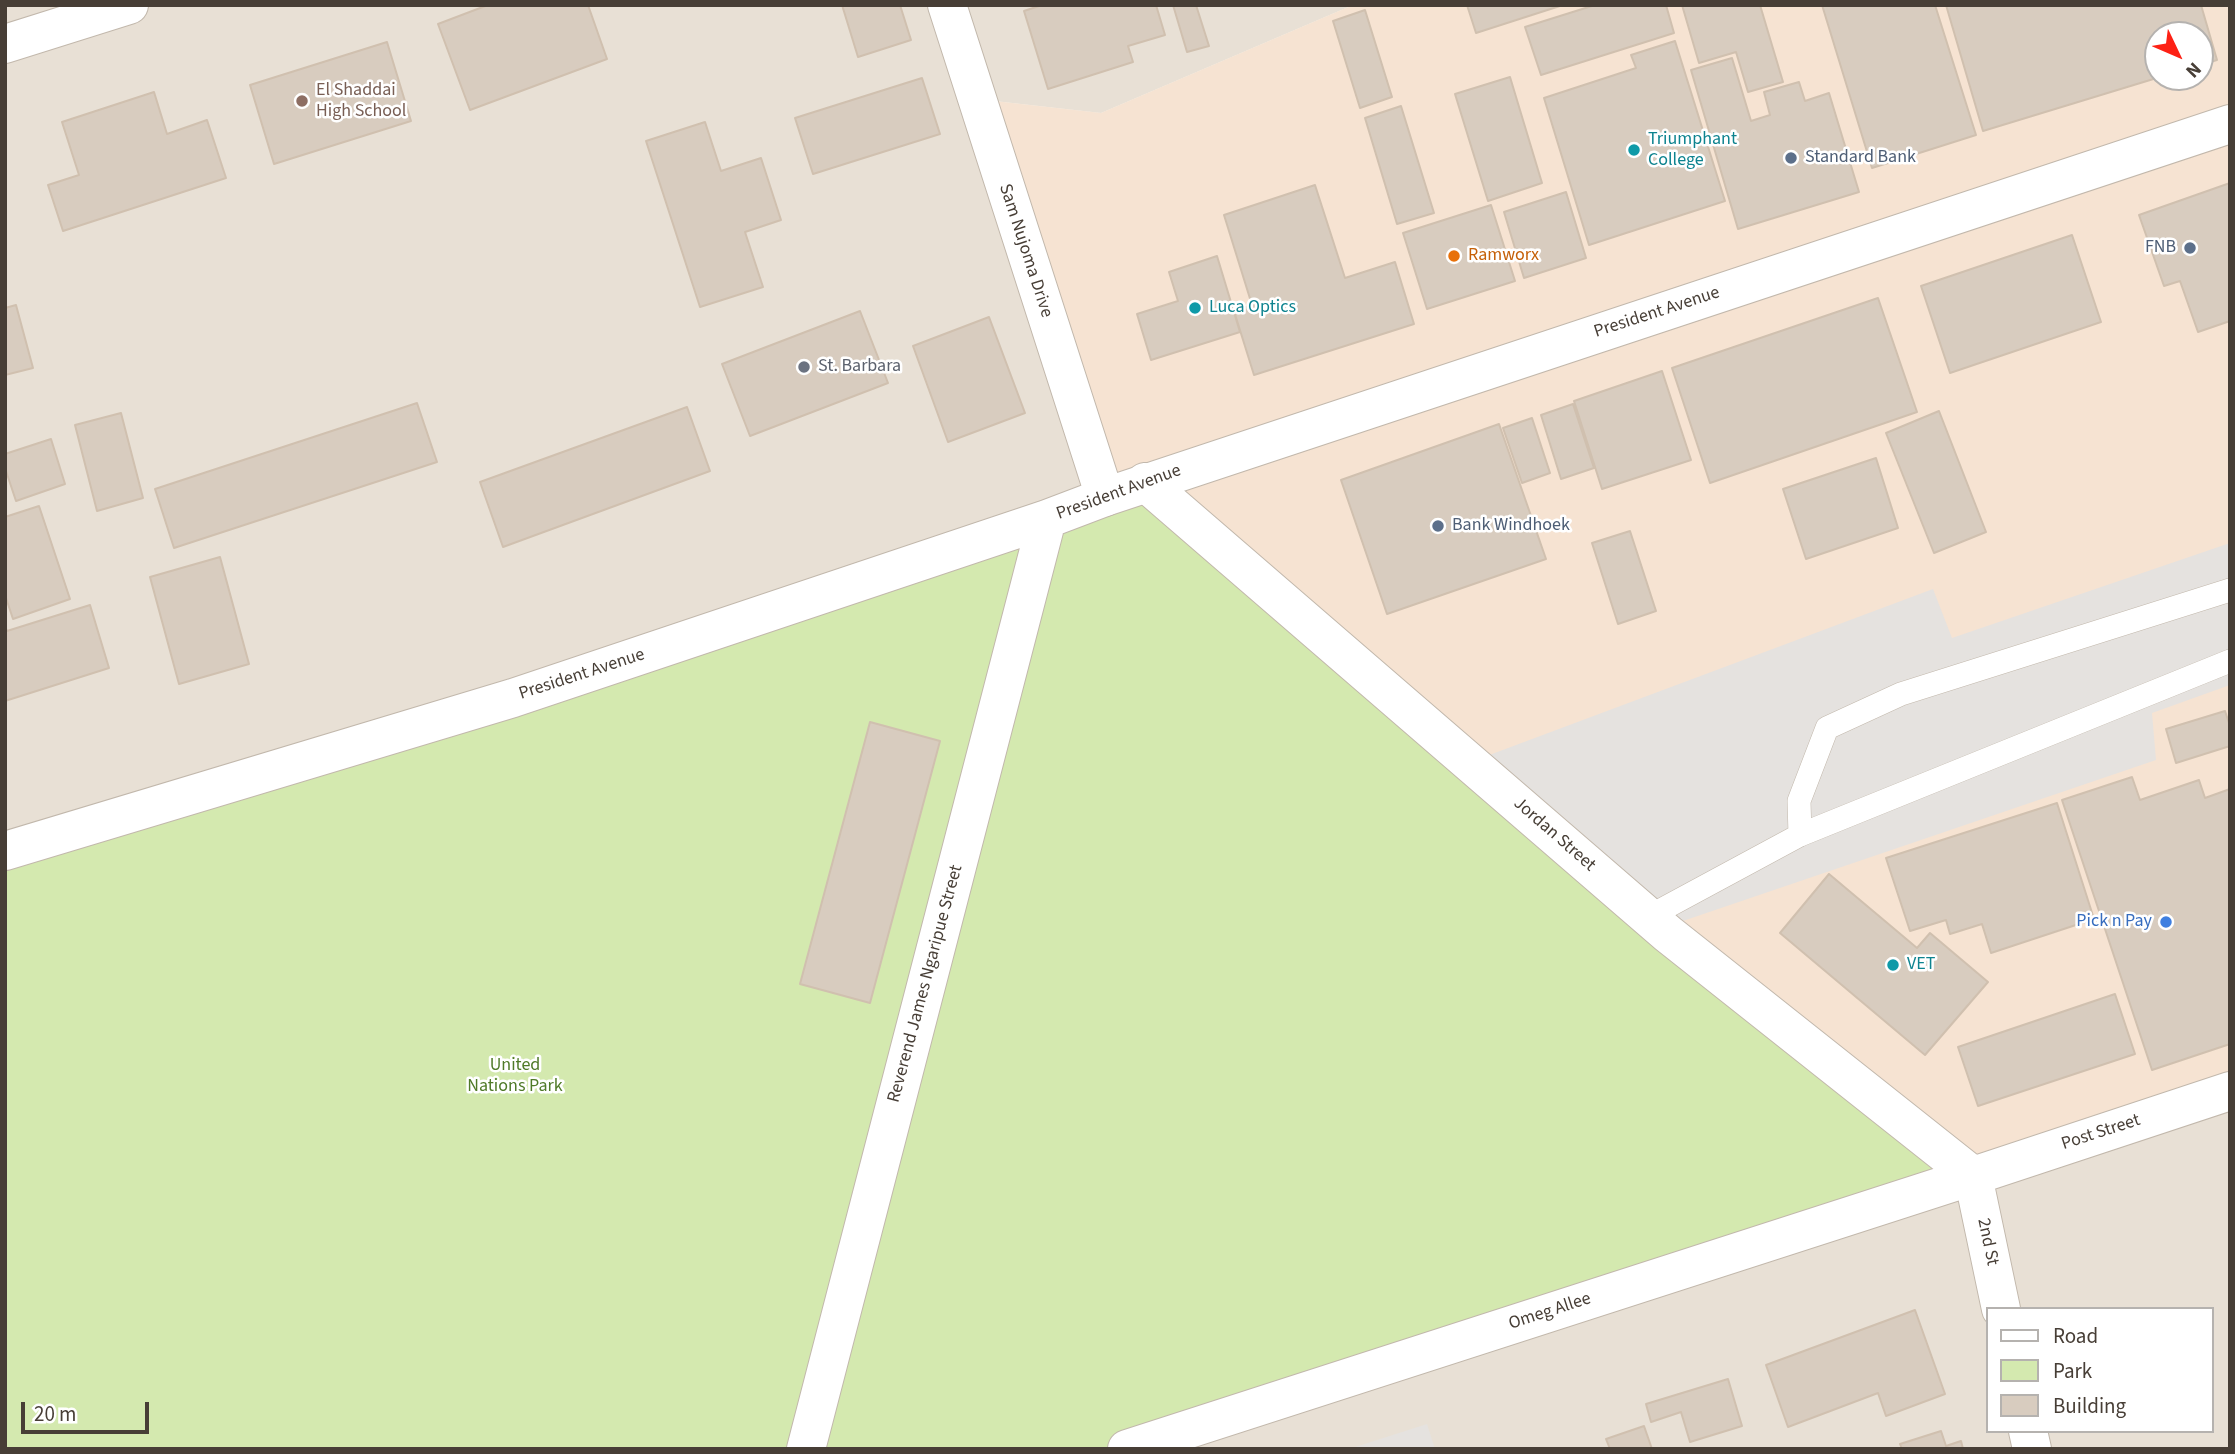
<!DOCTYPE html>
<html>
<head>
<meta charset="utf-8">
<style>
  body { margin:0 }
  #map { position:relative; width:2235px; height:1454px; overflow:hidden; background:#f4efe7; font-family:"Source Sans 3",sans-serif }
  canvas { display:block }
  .frame { position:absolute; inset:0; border:7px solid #473e36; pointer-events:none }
  .legend { position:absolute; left:1986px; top:1307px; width:228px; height:126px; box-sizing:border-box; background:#fff; border:2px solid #b5b2af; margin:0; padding:9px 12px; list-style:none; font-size:21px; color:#473e36 }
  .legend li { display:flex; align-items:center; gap:14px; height:35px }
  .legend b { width:35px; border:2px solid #b5b2af }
  .north { position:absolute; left:2144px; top:21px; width:70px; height:70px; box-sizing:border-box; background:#fff; border:2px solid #b5b2af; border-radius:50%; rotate:134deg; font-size:19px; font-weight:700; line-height:28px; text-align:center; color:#473e36 }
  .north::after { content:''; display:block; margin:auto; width:24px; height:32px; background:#fd2115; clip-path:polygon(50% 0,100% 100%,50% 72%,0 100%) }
  .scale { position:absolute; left:21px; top:1402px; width:128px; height:32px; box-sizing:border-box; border:4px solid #473e36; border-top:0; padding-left:9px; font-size:21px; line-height:24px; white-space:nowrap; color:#473e36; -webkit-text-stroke:5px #fff; paint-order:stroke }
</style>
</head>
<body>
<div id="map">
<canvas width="2235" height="1454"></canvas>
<div class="frame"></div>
<ul class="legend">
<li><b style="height:9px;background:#fff"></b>Road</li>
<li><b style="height:19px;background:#d4e9af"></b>Park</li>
<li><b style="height:19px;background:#d8ccbf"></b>Building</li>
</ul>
<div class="north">N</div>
<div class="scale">20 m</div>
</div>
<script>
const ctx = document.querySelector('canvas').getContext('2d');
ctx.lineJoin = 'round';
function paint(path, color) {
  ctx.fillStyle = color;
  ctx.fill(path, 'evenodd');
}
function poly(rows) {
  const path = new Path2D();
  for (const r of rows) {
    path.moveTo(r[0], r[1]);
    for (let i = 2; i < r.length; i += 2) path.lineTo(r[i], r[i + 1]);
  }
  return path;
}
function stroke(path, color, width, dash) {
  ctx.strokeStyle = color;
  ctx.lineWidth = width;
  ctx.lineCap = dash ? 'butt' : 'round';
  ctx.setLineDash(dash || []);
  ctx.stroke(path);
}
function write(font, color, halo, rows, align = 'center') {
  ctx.font = font + ' "Source Sans 3",sans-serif';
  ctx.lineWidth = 5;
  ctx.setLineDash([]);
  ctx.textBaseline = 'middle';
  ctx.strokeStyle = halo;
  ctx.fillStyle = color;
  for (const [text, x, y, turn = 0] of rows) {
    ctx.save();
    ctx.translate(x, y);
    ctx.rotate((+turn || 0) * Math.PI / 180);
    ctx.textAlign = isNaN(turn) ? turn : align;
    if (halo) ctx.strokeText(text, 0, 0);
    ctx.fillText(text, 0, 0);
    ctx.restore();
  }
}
const residential = poly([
  [5,5,1353,5,1101,113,977,99,1105,497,5,850],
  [2230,1091,2230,1449,1127,1449],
  [1988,1309,2212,1309,2212,1431,1988,1431]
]);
const commercial = poly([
  [1353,5,2230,5,2230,1091,1973,1176,1105,497,976,99,1101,113],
  [2158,35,2200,35,2200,77,2158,77]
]);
const green = poly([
  [1145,482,1973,1176,1127,1449,5,1449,5,850]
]);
const parking = poly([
  [2230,543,2230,685,2152,713,2156,760,1677,923,1476,760,1933,589,1952,638],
  [1427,1424,1435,1449,1349,1449]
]);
const building = poly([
  [488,5,588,5,607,59,470,110,438,24,488,5],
  [842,5,900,5,911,40,858,57,842,5],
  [1042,5,1156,5,1165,35,1128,46,1133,62,1048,89,1024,11,1042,5],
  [1173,5,1196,5,1209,46,1187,52,1173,5],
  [1467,5,1563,5,1476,33,1467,5],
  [1595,5,1666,5,1674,33,1541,75,1525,27,1595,5],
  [1682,5,1760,5,1783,82,1748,92,1736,52,1699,63,1682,5],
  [1822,5,1935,5,1976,135,1872,168,1822,5],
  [1946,5,2201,5,2217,60,2200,65,2200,35,2158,35,2158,77,2160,77,1983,131,1946,5],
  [1365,10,1392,97,1360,108,1333,21,1365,10],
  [1675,41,1725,201,1589,245,1544,98,1636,68,1631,55,1675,41],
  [387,42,411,121,274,164,250,85,387,42],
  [1732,58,1751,121,1770,115,1764,92,1799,82,1805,101,1829,93,1859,192,1738,229,1691,70,1732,58],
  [1510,77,1542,183,1488,201,1455,94,1510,77],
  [922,78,940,134,813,174,795,118,922,78],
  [154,92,167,134,207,120,226,178,63,231,48,185,79,175,62,122,154,92],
  [1401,106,1434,213,1397,224,1365,118,1401,106],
  [705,122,721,171,761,158,781,220,745,232,763,287,700,307,646,141,705,122],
  [2230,183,2230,321,2198,332,2180,281,2164,286,2139,215,2230,183],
  [1315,185,1345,278,1395,262,1414,324,1254,375,1234,311,1252,305,1224,215,1315,185],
  [1566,192,1586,258,1524,278,1504,212,1566,192],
  [1491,205,1515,281,1427,309,1403,233,1491,205],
  [2072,235,2101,322,1950,373,1921,286,2072,235],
  [1217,256,1240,332,1151,360,1137,314,1178,301,1169,272,1217,256],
  [1878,298,1917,412,1710,483,1672,368,1878,298],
  [16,305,33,368,5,375,5,308,16,305],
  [860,311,888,383,750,436,722,364,860,311],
  [989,317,1025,413,948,442,913,346,989,317],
  [1662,371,1691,460,1602,489,1574,401,1662,371],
  [417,403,437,462,174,548,155,489,417,403],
  [1573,404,1594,468,1561,479,1541,415,1573,404],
  [687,407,710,471,503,547,480,482,687,407],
  [1939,411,1986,532,1934,553,1886,433,1939,411],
  [121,413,143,498,97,511,75,425,121,413],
  [1532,418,1550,473,1522,483,1503,428,1532,418],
  [1499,424,1546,559,1387,614,1341,480,1499,424],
  [51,439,65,484,16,501,5,468,5,454,51,439],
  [1876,458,1898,528,1806,559,1783,489,1876,458],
  [39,506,70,599,13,619,5,595,5,517,39,506],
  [1630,531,1656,611,1618,624,1592,543,1630,531],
  [220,557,249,664,179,684,150,577,220,557],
  [90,605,109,668,5,701,5,626,7,631,90,605],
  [2225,711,2230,726,2230,746,2176,763,2166,729,2225,711],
  [870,722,940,741,870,1003,800,984,870,722],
  [2132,777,2140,800,2199,780,2205,798,2230,789,2230,1044,2152,1070,2062,800,2132,777],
  [2057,803,2094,919,1991,953,1982,924,1950,934,1946,920,1910,931,1886,858,2057,803],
  [1829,874,1917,948,1930,933,1988,982,1925,1055,1780,933,1829,874],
  [2115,994,2135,1054,1978,1106,1958,1047,2115,994],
  [1915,1310,1945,1394,1886,1416,1878,1393,1788,1427,1766,1365,1915,1310],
  [1728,1379,1742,1426,1690,1442,1681,1412,1651,1422,1646,1404,1728,1379],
  [1644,1426,1652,1449,1610,1449,1606,1439,1644,1426],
  [1941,1431,1946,1446,1961,1441,1963,1449,1902,1449,1900,1444,1941,1431]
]);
const service = poly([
  [1800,835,1799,801,1827,728,1901,694,2230,590],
  [1648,917,1800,835,2230,661]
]);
const minor = poly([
  [5,44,129,5],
  [1145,482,1668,934,1973,1176],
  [5,851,513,698,1047,519,1105,497],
  [1973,1176,2001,1309],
  [2028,1431,2032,1449],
  [806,1449,1047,519],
  [1127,1449,1973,1176,2230,1091]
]);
const tertiary = poly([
  [947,5,1105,497,2230,124]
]);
const markers = [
  [302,101,7,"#8d6e63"],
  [1634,150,7,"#0f9aa8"],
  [1791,158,7,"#5c6f8a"],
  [2190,248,7,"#5c6f8a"],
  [1454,256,7,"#e8710a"],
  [1195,308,7,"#0f9aa8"],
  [804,367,7,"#6b7280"],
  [1438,526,7,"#5c6f8a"],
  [2166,922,7,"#3f7fe0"],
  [1893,965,7,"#0f9aa8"]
];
const educationNames = [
  ["El Shaddai",316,91],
  ["High School",316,112]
];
const cultureNames = [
  ["Triumphant",1648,140],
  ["College",1648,161],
  ["Luca Optics",1209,308],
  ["VET",1907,965]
];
const serviceNames = [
  ["Standard Bank",1805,158],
  ["FNB",2176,248,"right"],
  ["Bank Windhoek",1452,526]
];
const streetNames = [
  ["Sam Nujoma Drive",1025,251,72],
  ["President Avenue",1657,313,-18],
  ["President Avenue",1119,493,-20],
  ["President Avenue",582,675,-18],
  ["Jordan Street",1554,835,41],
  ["Reverend James Ngaripue Street",926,984,-75],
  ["Post Street",2101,1133,-18],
  ["2nd St",1987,1242,78],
  ["Omeg Allee",1550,1312,-18]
];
const foodNames = [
  ["Ramworx",1468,256]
];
const worshipNames = [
  ["St. Barbara",818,367]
];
const shopNames = [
  ["Pick n Pay",2152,922]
];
const parkNames = [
  ["United",515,1066],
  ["Nations Park",515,1087]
];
paint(residential, '#e8e0d5');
paint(commercial, '#f6e3d2');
paint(green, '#d4e9af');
paint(parking, '#e5e2df');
paint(building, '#d8ccbf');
stroke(building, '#d0c0af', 2);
stroke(service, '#c2b8ac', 24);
stroke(minor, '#c2b8ac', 40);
stroke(tertiary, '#c2b8ac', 40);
stroke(service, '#fff', 23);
stroke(minor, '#fff', 38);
stroke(tertiary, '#fff', 38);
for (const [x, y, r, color] of markers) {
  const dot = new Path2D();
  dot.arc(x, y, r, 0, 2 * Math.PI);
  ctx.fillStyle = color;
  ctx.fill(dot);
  stroke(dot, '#fff', 2.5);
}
write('18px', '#785e54', '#fff', educationNames, 'left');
write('18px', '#0d838f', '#fff', cultureNames, 'left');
write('18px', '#4e5e75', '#fff', serviceNames, 'left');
write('18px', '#473e36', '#fff', streetNames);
write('18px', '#c56008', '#fff', foodNames, 'left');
write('18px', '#5b616d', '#fff', worshipNames, 'left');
write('18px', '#366cbe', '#fff', shopNames, 'right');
write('18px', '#4f7a28', '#fff', parkNames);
</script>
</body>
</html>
